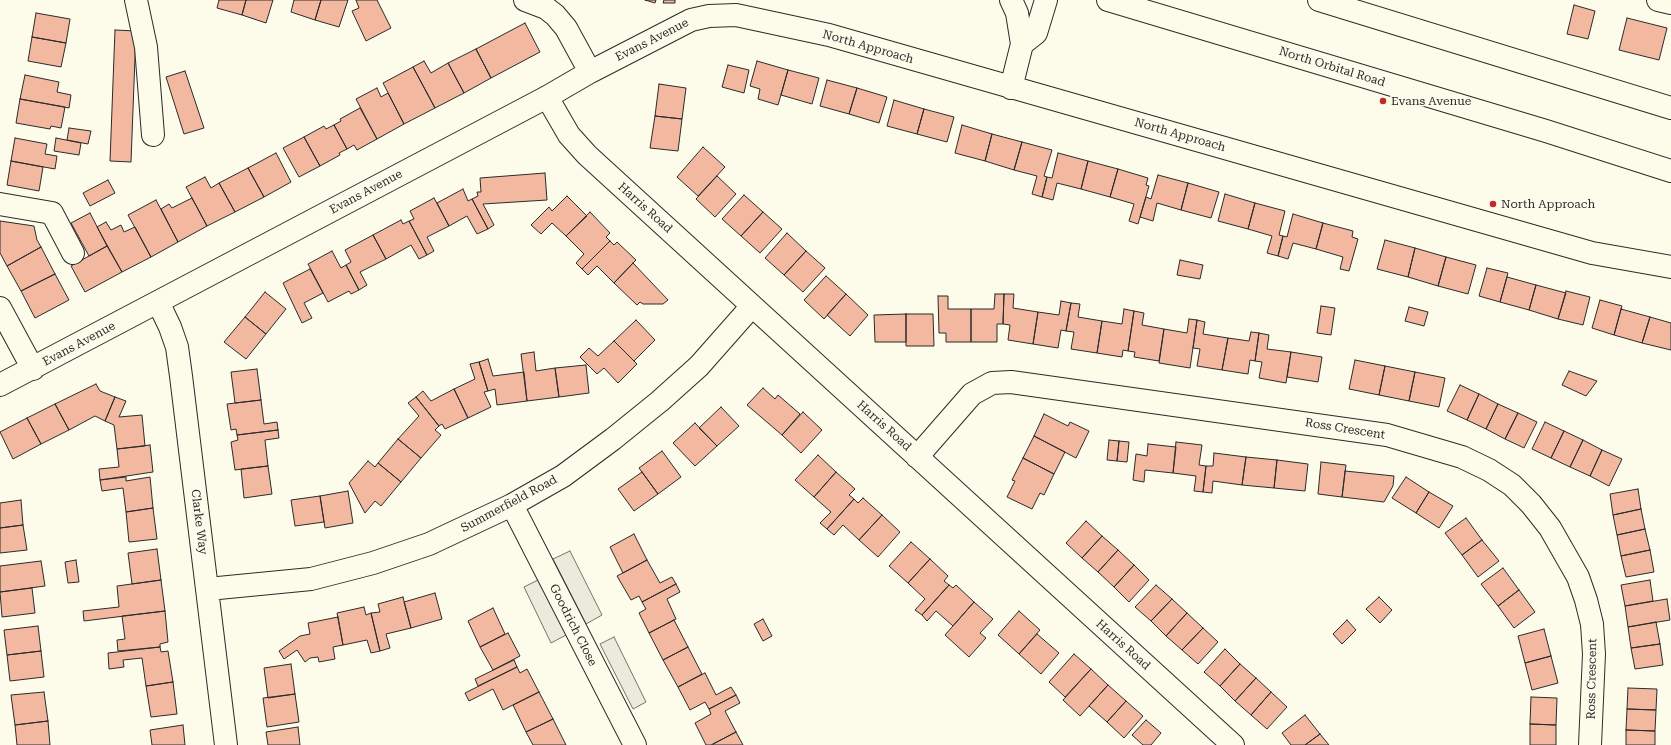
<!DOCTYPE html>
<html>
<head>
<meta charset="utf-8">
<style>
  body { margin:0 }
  canvas { display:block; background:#fdfbea }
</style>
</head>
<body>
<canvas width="1671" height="745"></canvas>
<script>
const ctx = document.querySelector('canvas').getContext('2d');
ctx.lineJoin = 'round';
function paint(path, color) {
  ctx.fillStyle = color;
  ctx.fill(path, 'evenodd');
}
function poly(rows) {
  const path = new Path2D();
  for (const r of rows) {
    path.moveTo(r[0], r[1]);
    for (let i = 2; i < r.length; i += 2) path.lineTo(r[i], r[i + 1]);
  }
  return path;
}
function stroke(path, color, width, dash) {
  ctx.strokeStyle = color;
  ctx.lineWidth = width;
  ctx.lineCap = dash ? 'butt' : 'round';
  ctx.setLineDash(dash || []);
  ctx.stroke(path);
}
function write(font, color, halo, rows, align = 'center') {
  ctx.font = font + ' "Roboto Serif",serif';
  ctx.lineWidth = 3;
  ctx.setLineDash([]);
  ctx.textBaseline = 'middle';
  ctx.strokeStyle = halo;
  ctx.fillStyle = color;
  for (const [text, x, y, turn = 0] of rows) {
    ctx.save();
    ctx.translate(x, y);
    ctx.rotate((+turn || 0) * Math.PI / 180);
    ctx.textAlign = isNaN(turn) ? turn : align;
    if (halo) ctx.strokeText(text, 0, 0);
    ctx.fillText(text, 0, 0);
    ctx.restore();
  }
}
const parking = poly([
  [570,551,602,615,586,624,553,559,570,551],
  [540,579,568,634,551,643,524,587,540,579],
  [614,637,646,702,633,709,600,644,614,637]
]);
const building = poly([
  [219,0,246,0,242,15,217,8,219,0],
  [246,0,273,0,266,23,242,15,246,0],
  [294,0,321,0,315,20,291,12,294,0],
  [321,0,348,0,339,27,315,20,321,0],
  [356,0,377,0,391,28,366,41,352,11,359,8,356,0],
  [645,0,656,0,655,3,645,0],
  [664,0,675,0,675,3,663,3,664,0],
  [1574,5,1595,11,1588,39,1567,34,1574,5],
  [36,13,70,19,66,43,32,37,36,13],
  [1627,18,1667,28,1659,60,1619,50,1627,18],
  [525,23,540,52,491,78,476,49,525,23],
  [115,30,136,31,131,162,110,161,115,30],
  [32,37,66,43,61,67,28,61,32,37],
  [476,49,491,78,464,93,448,63,476,49],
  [424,61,431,73,448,63,464,93,435,108,413,67,424,61],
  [757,61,788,70,778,105,758,99,760,89,750,86,757,61],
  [728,65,749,70,744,93,722,87,728,65],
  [413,67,435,108,404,124,383,83,413,67],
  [788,70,819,78,812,104,781,95,788,70],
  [185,71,204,128,184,134,166,77,185,71],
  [25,75,59,82,57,92,71,95,69,108,20,99,25,75],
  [827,80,857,88,849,114,820,106,827,80],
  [659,84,686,88,682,119,655,116,659,84],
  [377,88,381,97,388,93,404,124,377,139,356,99,377,88],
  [857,88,887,97,879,123,849,114,857,88],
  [20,99,65,107,61,128,51,126,50,129,16,123,20,99],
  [894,100,924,109,917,134,887,126,894,100],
  [360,108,377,139,357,150,354,145,347,149,334,125,341,121,340,119,360,108],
  [924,109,954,117,947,142,917,134,924,109],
  [655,116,682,119,678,151,650,148,655,116],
  [334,125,347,149,339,153,340,155,320,166,304,137,324,126,326,129,334,125],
  [962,125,992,134,985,161,955,153,962,125],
  [69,128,91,131,88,144,67,140,69,128],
  [992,134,1022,142,1014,170,985,161,992,134],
  [304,137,320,166,299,177,283,148,304,137],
  [15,138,47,144,45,154,57,156,55,169,11,161,15,138],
  [56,138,81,143,79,155,54,151,56,138],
  [1022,142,1052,150,1044,176,1047,177,1042,197,1032,194,1037,176,1014,170,1022,142],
  [703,147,725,167,698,196,677,177,703,147],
  [276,153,291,182,264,197,248,168,276,153],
  [1058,153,1088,161,1081,189,1057,183,1053,200,1042,197,1047,177,1052,178,1058,153],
  [11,161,43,167,39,191,7,185,11,161],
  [1088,161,1118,169,1110,197,1081,189,1088,161],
  [248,168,264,197,235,212,219,183,248,168],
  [1118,169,1148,178,1146,185,1149,186,1138,224,1129,221,1134,204,1110,197,1118,169],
  [545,173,547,200,483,204,494,225,488,229,472,199,478,196,477,192,481,192,480,178,545,173],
  [1158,175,1188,183,1181,210,1157,203,1153,221,1140,217,1146,197,1151,199,1158,175],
  [717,176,736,194,715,217,696,199,717,176],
  [205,177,211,188,219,183,235,212,207,226,186,187,205,177],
  [108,180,115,193,90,206,83,193,108,180],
  [1188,183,1219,192,1211,218,1181,210,1188,183],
  [463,189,468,201,472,199,488,229,477,234,467,216,449,226,437,203,463,189],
  [1225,194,1255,203,1248,229,1218,221,1225,194],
  [744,195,763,212,741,236,722,219,744,195],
  [567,196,587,216,566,236,552,223,541,234,531,225,549,207,552,211,567,196],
  [192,198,207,226,178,242,161,209,169,204,172,208,192,198],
  [434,198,449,226,427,237,434,251,427,255,409,221,414,219,410,211,434,198],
  [156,200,178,242,151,257,128,215,156,200],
  [1255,203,1285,211,1279,235,1283,236,1278,256,1267,253,1272,236,1248,229,1255,203],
  [590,212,610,233,606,237,610,241,582,269,576,263,584,254,566,236,590,212],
  [763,212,782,229,760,253,741,236,763,212],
  [90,213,107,246,89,256,71,223,90,213],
  [1293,214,1323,223,1316,249,1293,243,1288,259,1278,256,1283,236,1287,237,1293,214],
  [401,220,403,224,409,221,427,255,419,259,411,245,386,259,373,235,401,220],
  [0,221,34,226,37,240,41,247,7,266,0,253,0,221],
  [106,222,111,230,121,225,124,232,135,227,151,257,122,272,97,227,106,222],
  [1323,223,1353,231,1352,237,1358,239,1349,271,1340,269,1343,257,1316,249,1323,223],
  [787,233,806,251,784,275,765,258,787,233],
  [373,235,386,259,360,272,367,285,359,290,346,265,351,262,345,250,373,235],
  [1385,240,1415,248,1408,277,1377,269,1385,240],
  [610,241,614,245,617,242,636,260,614,283,597,266,588,275,582,269,610,241],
  [107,246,122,272,85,292,71,266,107,246],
  [41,247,55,274,21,291,7,266,41,247],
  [1415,248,1446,257,1438,286,1408,277,1415,248],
  [332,251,341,268,346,265,359,290,351,294,349,291,328,302,308,264,332,251],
  [806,251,825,268,803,292,784,275,806,251],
  [1446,257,1476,265,1468,294,1438,286,1446,257],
  [1180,260,1203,265,1200,279,1177,275,1180,260],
  [633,263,668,300,663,304,643,304,640,302,637,305,614,283,633,263],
  [1487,268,1508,273,1500,302,1479,296,1487,268],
  [310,269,323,293,304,303,312,318,302,323,283,283,310,269],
  [55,274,69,300,35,318,21,291,55,274],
  [826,276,846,294,824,319,804,300,826,276],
  [1507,277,1536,285,1529,310,1500,302,1507,277],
  [1536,285,1566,293,1558,319,1529,310,1536,285],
  [1566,291,1590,297,1583,325,1558,319,1566,291],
  [265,292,286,309,266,334,245,317,265,292],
  [846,294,868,315,850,336,827,315,846,294],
  [995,294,1004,294,1003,324,997,324,997,342,971,342,971,309,994,309,995,294],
  [1004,294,1014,294,1013,308,1038,312,1033,344,1008,340,1010,325,1003,324,1004,294],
  [938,296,948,296,948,309,971,309,971,342,946,342,946,333,939,333,938,296],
  [1600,300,1622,306,1614,335,1592,328,1600,300],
  [1061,301,1071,303,1066,331,1061,330,1058,348,1033,344,1038,312,1059,315,1061,301],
  [1071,303,1080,304,1078,317,1102,321,1097,353,1071,349,1074,332,1066,331,1071,303],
  [1321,306,1335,308,1331,335,1317,333,1321,306],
  [1409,307,1428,312,1424,326,1405,321,1409,307],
  [1124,309,1134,311,1128,351,1123,350,1122,357,1097,353,1102,321,1122,324,1124,309],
  [1621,309,1650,317,1642,343,1614,335,1621,309],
  [1134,311,1144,313,1142,325,1164,329,1159,361,1134,357,1135,352,1128,351,1134,311],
  [906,314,906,342,875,342,874,315,906,314],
  [906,314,933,314,934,346,906,346,906,314],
  [245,317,266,334,246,359,224,342,245,317],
  [1650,317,1671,323,1671,350,1642,343,1650,317],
  [1189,319,1197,320,1190,368,1159,363,1164,329,1187,333,1189,319],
  [636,320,655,340,634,361,614,341,636,320],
  [1197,320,1205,322,1203,334,1228,338,1222,370,1197,366,1200,349,1193,348,1197,320],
  [1251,332,1259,333,1255,361,1250,360,1248,374,1222,370,1228,338,1249,341,1251,332],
  [1259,333,1269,335,1267,349,1291,352,1286,383,1259,378,1262,362,1255,361,1259,333],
  [614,341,637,364,618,383,604,368,597,374,580,357,589,348,598,356,614,341],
  [534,352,536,371,555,368,559,397,527,401,521,354,534,352],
  [1291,352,1322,357,1318,382,1287,377,1291,352],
  [488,359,493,376,524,372,527,401,497,405,495,389,488,391,479,362,488,359],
  [1355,360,1385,366,1379,395,1349,389,1355,360],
  [479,362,488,391,484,392,491,407,468,418,454,389,475,379,470,364,479,362],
  [586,365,589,393,559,397,555,368,586,365],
  [1385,366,1415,372,1409,401,1379,395,1385,366],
  [257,369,261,400,235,403,231,372,257,369],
  [1569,371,1597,381,1586,396,1562,385,1569,371],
  [1415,372,1445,378,1439,407,1409,401,1415,372],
  [96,384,100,391,115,397,105,421,95,416,69,430,55,404,96,384],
  [1460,385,1479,394,1467,420,1447,411,1460,385],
  [763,388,775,399,778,395,800,414,782,435,747,405,763,388],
  [454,389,468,418,445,429,442,424,439,426,416,397,423,391,431,401,454,389],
  [1479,394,1498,404,1486,429,1467,420,1479,394],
  [115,397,126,401,119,417,142,415,145,446,117,449,114,425,105,421,115,397],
  [416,397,439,426,435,430,441,435,421,458,398,439,419,416,408,403,416,397],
  [261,400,264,424,277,422,278,430,237,435,236,429,231,430,227,404,261,400],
  [55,404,69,430,41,444,27,418,55,404],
  [1498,404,1518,413,1505,439,1486,429,1498,404],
  [721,407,739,426,717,446,699,428,721,407],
  [803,412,822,430,801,453,782,435,803,412],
  [1518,413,1537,422,1524,448,1505,439,1518,413],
  [1044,414,1068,426,1070,422,1089,431,1076,458,1034,436,1044,414],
  [27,418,41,444,13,459,0,432,27,418],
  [1545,422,1564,431,1551,458,1532,449,1545,422],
  [695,423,717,446,695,466,673,443,695,423],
  [278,430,279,438,265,440,268,466,235,470,231,442,238,440,237,435,278,430],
  [1564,431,1583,440,1570,467,1551,458,1564,431],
  [1034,436,1065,452,1054,474,1023,458,1034,436],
  [398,439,421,458,401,482,378,463,398,439],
  [1109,440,1119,441,1117,461,1107,460,1109,440],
  [1583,440,1602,450,1590,476,1570,467,1583,440],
  [1119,441,1129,442,1127,462,1117,461,1119,441],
  [1176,442,1202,445,1199,465,1206,466,1203,492,1194,491,1196,476,1173,473,1176,442],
  [1148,444,1176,447,1173,473,1145,470,1144,482,1133,480,1136,454,1147,456,1148,444],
  [150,445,153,472,100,480,99,469,119,467,117,449,150,445],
  [1602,450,1622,459,1609,486,1590,476,1602,450],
  [662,451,681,477,658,494,639,468,662,451],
  [1214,453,1246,457,1242,485,1213,481,1212,493,1203,492,1206,466,1213,466,1214,453],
  [818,455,836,472,814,497,795,480,818,455],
  [1246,457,1277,460,1274,488,1242,485,1246,457],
  [1023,458,1054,474,1044,495,1040,493,1032,509,1007,497,1015,481,1012,480,1023,458],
  [1277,460,1308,464,1305,491,1274,488,1277,460],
  [368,461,375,467,378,463,401,482,381,506,375,501,365,513,349,483,368,461],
  [1321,462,1346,465,1342,497,1318,494,1321,462],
  [268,466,272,494,244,498,241,469,268,466],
  [1345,471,1394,476,1393,486,1384,502,1342,497,1345,471],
  [642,472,658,494,634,511,618,489,642,472],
  [836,472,855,489,849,495,854,499,827,529,820,523,831,512,814,497,836,472],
  [126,477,126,481,150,477,153,508,126,512,123,488,102,491,100,480,126,477],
  [1406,477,1429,492,1416,513,1392,498,1406,477],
  [1638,489,1641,509,1613,515,1610,494,1638,489],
  [348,491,353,523,325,528,320,496,348,491],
  [1429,492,1453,506,1439,528,1416,513,1429,492],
  [320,496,324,522,295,526,291,500,320,496],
  [863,498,882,515,859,540,843,525,834,535,827,529,854,499,858,503,863,498],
  [21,500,23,525,0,528,0,503,21,500],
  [153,508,157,539,129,542,126,512,153,508],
  [1641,509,1645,529,1617,535,1613,515,1641,509],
  [882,515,900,532,878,557,859,540,882,515],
  [1466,518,1482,540,1462,555,1445,533,1466,518],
  [1086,521,1102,536,1082,558,1066,543,1086,521],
  [23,525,27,550,0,553,0,528,23,525],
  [1645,529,1650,550,1621,556,1617,535,1645,529],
  [634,534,647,560,623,573,610,547,634,534],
  [1102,536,1118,550,1098,572,1082,558,1102,536],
  [1482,540,1499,561,1478,577,1462,555,1482,540],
  [911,542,930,559,908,583,889,566,911,542],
  [157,549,161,580,132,584,128,553,157,549],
  [1118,550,1134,565,1114,587,1098,572,1118,550],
  [1650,550,1654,572,1626,577,1621,556,1650,550],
  [930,559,948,576,944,581,949,585,922,615,915,610,925,599,908,583,930,559],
  [76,560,79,582,68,583,65,562,76,560],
  [647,560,660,583,672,577,676,584,642,602,639,596,631,600,617,576,647,560],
  [41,561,45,586,0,592,0,566,41,561],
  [1134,565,1149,580,1129,602,1114,587,1134,565],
  [1503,568,1519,590,1498,606,1481,584,1503,568],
  [161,580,165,611,84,621,83,611,119,607,117,586,161,580],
  [1650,580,1653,601,1625,606,1621,585,1650,580],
  [676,584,680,592,667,599,676,619,649,633,639,613,646,609,642,602,676,584],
  [949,585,953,588,956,585,974,602,953,626,936,611,927,621,922,615,949,585],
  [1156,585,1172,599,1151,621,1135,607,1156,585],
  [32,588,35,613,2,617,0,592,32,588],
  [1519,590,1535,612,1514,628,1498,606,1519,590],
  [435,593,442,619,411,628,404,602,435,593],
  [403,597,411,628,386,634,390,648,380,651,371,613,380,612,378,604,403,597],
  [1379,597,1392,610,1380,623,1366,609,1379,597],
  [1172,599,1187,613,1166,636,1151,621,1172,599],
  [1667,599,1670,620,1628,627,1625,606,1667,599],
  [974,602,993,619,980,633,986,638,969,657,945,635,974,602],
  [364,607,366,615,371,613,380,651,371,653,367,640,343,645,337,613,364,607],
  [493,608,505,634,480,647,468,621,493,608],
  [165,611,168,642,160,644,160,647,118,651,117,640,125,639,122,616,165,611],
  [1019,611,1040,630,1019,654,998,635,1019,611],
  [1187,613,1203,628,1182,650,1166,636,1187,613],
  [338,617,343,645,333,647,335,659,319,662,318,657,310,658,305,662,297,650,284,659,279,651,300,636,310,634,308,623,338,617],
  [763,619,772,636,763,641,754,624,763,619],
  [674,620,688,647,663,660,649,633,674,620],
  [1347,620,1356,630,1342,644,1333,634,1347,620],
  [1656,622,1660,644,1631,648,1628,627,1656,622],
  [38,626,41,651,7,655,4,630,38,626],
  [1203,628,1218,642,1198,664,1182,650,1203,628],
  [1544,629,1551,656,1525,663,1518,636,1544,629],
  [508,633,520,656,493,670,480,647,508,633],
  [1037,634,1059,653,1041,674,1019,654,1037,634],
  [1660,644,1663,665,1635,669,1631,648,1660,644],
  [160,647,161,652,168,651,173,682,146,686,142,658,123,660,124,667,109,669,108,653,160,647],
  [688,647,702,674,678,687,663,660,688,647],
  [1225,649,1240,664,1220,686,1204,672,1225,649],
  [41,651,44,677,10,681,7,655,41,651],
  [1074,654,1091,669,1065,697,1049,682,1074,654],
  [1551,656,1558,683,1532,690,1525,663,1551,656],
  [514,660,517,667,478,686,475,679,514,660],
  [291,664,295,694,268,698,264,668,291,664],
  [1240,664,1256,678,1235,701,1220,686,1240,664],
  [517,667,520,673,527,669,539,692,503,710,493,689,469,701,465,693,517,667],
  [1091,669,1108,685,1080,716,1063,700,1091,669],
  [705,673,716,695,731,687,736,695,709,709,705,702,690,710,678,687,705,673],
  [1256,678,1271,692,1251,715,1235,701,1256,678],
  [173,682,177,714,151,717,146,686,173,682],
  [1108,685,1126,701,1107,722,1089,706,1108,685],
  [1628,688,1657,689,1656,710,1627,709,1628,688],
  [44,692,48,721,15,725,11,695,44,692],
  [539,692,553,719,526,732,513,705,539,692],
  [1271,692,1287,707,1267,729,1251,715,1271,692],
  [295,694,299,722,267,727,263,698,295,694],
  [736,695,740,703,725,711,736,732,711,745,706,745,695,723,711,714,709,709,736,695],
  [1531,697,1557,698,1556,725,1530,724,1531,697],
  [1126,701,1143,716,1124,738,1107,722,1126,701],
  [1627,709,1656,710,1655,731,1626,730,1627,709],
  [1305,715,1320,734,1305,745,1291,745,1282,733,1305,715],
  [553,719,566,745,533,745,526,732,553,719],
  [1146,720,1161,733,1151,745,1143,745,1132,735,1146,720],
  [48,721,50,745,17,745,15,725,48,721],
  [1530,724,1556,725,1556,745,1530,745,1530,724],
  [183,725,185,745,152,745,150,730,183,725],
  [298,727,300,745,268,745,266,732,298,727],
  [1626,730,1655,731,1655,745,1626,745,1626,730],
  [736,732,743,745,713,745,713,744,736,732],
  [1320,734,1329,745,1305,745,1320,734]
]);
const minor = poly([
  [136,0,146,47,153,135],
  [525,0,546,8,555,15,566,28,590,72],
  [1658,0,1671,3],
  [1022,44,1036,33,1046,0],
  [1011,88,1022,44,1017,13,1011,0],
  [547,97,569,135,587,155,1233,745],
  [0,204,52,213,73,253],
  [158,302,170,327,177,347,181,376,226,745],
  [0,308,33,369],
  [0,385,547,97,590,72,691,20,709,16,736,15,829,35,1592,253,1671,267],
  [917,457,972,394,992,383,1011,382,1387,435,1462,457,1489,470,1512,485,1531,504,1550,528,1578,577,1586,600,1592,624,1594,654,1590,745],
  [512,505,635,745],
  [208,589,311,579,373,563,429,544,512,505,563,476,613,439,660,401,699,366,752,306]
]);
const highway = poly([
  [1108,0,1546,131,1671,171],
  [1319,0,1671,108]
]);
const markers = [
  [1383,101,4,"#c62828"],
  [1493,204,4,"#c62828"]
];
const streetNames = [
  ["Evans Avenue",652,40,-27],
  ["North Approach",868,47,16],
  ["North Orbital Road",1332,67,17],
  ["North Approach",1180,135,16],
  ["Evans Avenue",366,192,-28],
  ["Harris Road",645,208,42],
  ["Evans Avenue",79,344,-28],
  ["Harris Road",884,426,42],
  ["Ross Crescent",1345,429,9],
  ["Summerfield Road",509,504,-28],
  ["Clarke Way",199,522,83],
  ["Goodrich Close",573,625,63],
  ["Harris Road",1123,645,42],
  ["Ross Crescent",1592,679,-89]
];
const poiNames = [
  ["Evans Avenue",1391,101],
  ["North Approach",1501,204]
];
paint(parking, '#eceadb');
stroke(parking, '#74746e', 1);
paint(building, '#f2b8a0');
stroke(building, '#2b2b2b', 1);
stroke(minor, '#2b2b2b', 24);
stroke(highway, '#2b2b2b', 24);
stroke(minor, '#fdfbea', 22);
stroke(highway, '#fdfbea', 22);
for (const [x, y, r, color] of markers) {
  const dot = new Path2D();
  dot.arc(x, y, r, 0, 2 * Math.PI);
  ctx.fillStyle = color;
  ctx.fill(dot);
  stroke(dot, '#fdfbea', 1.5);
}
write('12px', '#2b2b2b', '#fdfbea', streetNames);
write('12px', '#2b2b2b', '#fdfbea', poiNames, 'left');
</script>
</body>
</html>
